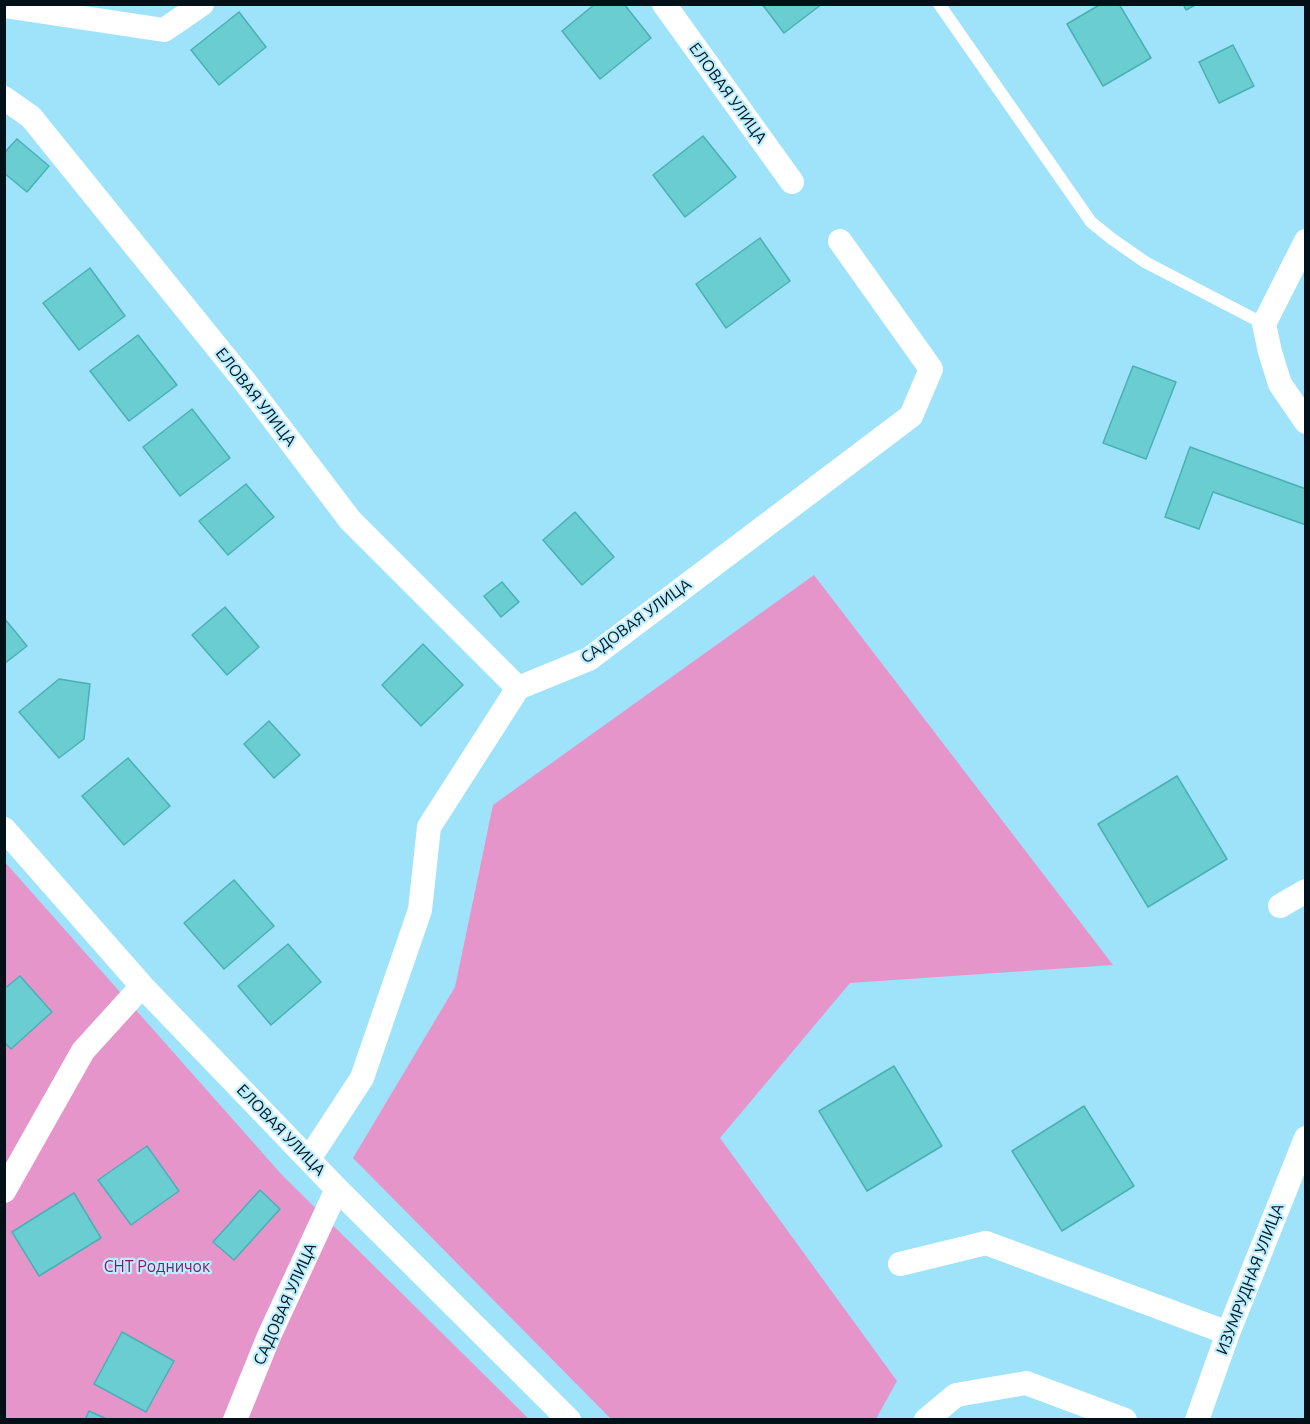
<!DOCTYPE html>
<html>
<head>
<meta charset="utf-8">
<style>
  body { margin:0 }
  #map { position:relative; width:1310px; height:1424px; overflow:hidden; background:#9ee3f9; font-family:Ubuntu,sans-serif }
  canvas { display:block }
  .frame { position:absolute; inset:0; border:6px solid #011117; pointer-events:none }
</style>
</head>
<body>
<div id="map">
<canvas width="1310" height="1424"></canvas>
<div class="frame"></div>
</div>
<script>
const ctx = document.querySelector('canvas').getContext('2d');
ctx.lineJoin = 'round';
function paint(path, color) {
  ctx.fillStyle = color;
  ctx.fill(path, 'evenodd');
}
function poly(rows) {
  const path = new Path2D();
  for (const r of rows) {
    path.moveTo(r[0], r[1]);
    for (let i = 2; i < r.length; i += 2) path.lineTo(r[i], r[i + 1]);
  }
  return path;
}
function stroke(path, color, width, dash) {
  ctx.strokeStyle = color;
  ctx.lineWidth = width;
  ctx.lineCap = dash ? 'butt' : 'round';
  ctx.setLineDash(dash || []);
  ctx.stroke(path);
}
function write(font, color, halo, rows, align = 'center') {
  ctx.font = font + ' Ubuntu,sans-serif';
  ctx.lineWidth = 4.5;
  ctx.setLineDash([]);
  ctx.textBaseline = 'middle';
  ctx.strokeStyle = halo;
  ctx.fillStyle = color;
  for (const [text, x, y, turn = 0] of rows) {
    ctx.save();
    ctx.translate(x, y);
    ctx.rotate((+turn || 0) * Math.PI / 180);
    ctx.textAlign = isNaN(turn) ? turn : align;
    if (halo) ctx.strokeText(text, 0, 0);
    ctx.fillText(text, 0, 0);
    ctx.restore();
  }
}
const green = poly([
  [814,575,1113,965,850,983,720,1138,897,1381,876,1419,611,1419,353,1158,455,987,493,805],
  [4,861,282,1175,529,1419,5,1419]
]);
const building = poly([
  [595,4,624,4,651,38,600,79,562,31,595,4],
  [762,4,822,4,784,33,762,4],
  [1101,4,1119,4,1151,58,1103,86,1067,24,1101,4],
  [1183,4,1197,4,1186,10,1183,4],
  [239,12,266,47,219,85,191,50,239,12],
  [1233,45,1254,86,1219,103,1199,62,1233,45],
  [703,136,736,177,685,217,653,175,703,136],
  [17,139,49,166,27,192,4,173,4,153,17,139],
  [760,238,790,281,726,328,696,284,760,238],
  [90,268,125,316,79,350,43,303,90,268],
  [138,335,177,385,129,421,90,371,138,335],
  [1133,366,1176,382,1146,459,1103,443,1133,366],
  [192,409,230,458,180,496,143,447,192,409],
  [1190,447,1306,489,1306,525,1213,492,1199,529,1165,517,1190,447],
  [246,484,274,517,228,555,199,521,246,484],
  [575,512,614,557,582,585,543,540,575,512],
  [502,582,519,602,501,617,484,596,502,582],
  [225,607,259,647,227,675,192,635,225,607],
  [4,618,27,646,4,664,4,618],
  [423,644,463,685,421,726,382,685,423,644],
  [59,679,90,684,84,739,59,758,19,712,59,679],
  [269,721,300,755,274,778,244,744,269,721],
  [128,758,170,806,124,845,82,796,128,758],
  [1177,776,1227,859,1148,907,1098,824,1177,776],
  [234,880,274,926,224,969,184,923,234,880],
  [288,944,321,982,271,1025,238,986,288,944],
  [20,976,52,1012,11,1049,4,1042,4,989,20,976],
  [894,1066,942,1146,867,1191,819,1111,894,1066],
  [1084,1106,1134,1186,1062,1231,1012,1151,1084,1106],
  [147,1146,179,1191,131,1225,98,1180,147,1146],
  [260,1190,280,1209,234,1260,213,1242,260,1190],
  [74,1193,101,1238,39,1276,12,1232,74,1193],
  [122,1332,174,1361,146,1412,94,1384,122,1332],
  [89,1411,109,1420,85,1420,89,1411]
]);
const service = poly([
  [939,4,1091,222,1112,239,1145,262,1264,324]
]);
const minor = poly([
  [664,4,792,182],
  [4,6,164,30,202,4],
  [4,98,31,117,246,383,350,520,518,688],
  [1306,241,1264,324,1270,352,1280,384,1306,422],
  [4,829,142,986,337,1189,569,1420],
  [1280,906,1306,891],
  [309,1159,362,1078,420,910,429,827,518,688,589,659,911,416,931,369,840,241],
  [4,1191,83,1051,142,986],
  [900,1264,986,1243,1228,1333],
  [235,1420,269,1336,337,1189],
  [926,1420,956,1395,1026,1383,1125,1420],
  [1197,1420,1228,1333,1306,1138]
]);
const streetNames = [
  ["ЕЛОВАЯ УЛИЦА",728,93,54],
  ["ЕЛОВАЯ УЛИЦА",256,397,52],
  ["САДОВАЯ УЛИЦА",636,621,-36],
  ["ЕЛОВАЯ УЛИЦА",281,1130,46],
  ["ИЗУМРУДНАЯ УЛИЦА",1250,1279,-69],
  ["САДОВАЯ УЛИЦА",285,1304,-66]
];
const parkNames = [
  ["СНТ Родничок",157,1267]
];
paint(green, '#e695cb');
paint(building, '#69cdd2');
stroke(building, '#4ab0b5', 1.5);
stroke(service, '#fff', 12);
stroke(minor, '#fff', 24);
write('16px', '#011117', '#bbeefe', streetNames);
write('16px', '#85196c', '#bbeefe', parkNames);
</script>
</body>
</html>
